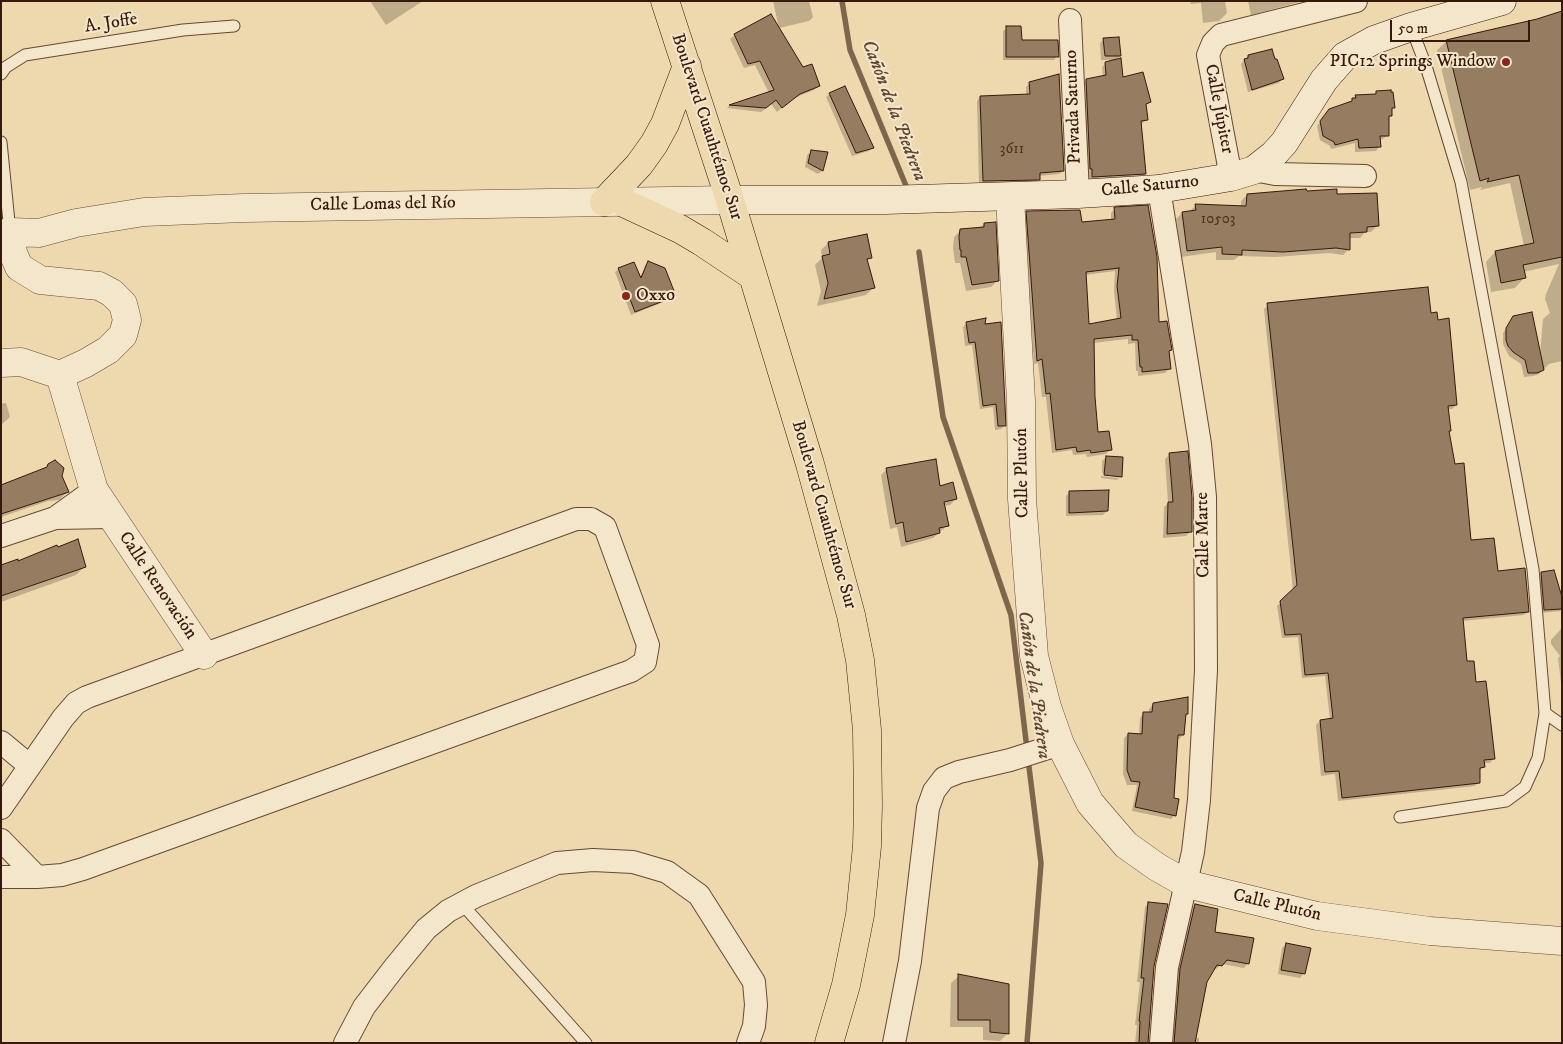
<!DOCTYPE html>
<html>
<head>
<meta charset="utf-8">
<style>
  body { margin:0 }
  #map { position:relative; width:1563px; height:1044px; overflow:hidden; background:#eed8ad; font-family:"IM FELL DW Pica",serif }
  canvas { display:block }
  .frame { position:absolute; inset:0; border:2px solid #36190c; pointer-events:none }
  .scale { position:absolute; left:1390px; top:20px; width:140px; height:22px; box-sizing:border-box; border:2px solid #36190c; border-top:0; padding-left:6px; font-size:15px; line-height:18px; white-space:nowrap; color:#36190c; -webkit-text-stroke:4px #f4e6ca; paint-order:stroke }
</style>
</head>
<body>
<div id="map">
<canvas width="1563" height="1044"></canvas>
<div class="frame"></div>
<div class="scale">50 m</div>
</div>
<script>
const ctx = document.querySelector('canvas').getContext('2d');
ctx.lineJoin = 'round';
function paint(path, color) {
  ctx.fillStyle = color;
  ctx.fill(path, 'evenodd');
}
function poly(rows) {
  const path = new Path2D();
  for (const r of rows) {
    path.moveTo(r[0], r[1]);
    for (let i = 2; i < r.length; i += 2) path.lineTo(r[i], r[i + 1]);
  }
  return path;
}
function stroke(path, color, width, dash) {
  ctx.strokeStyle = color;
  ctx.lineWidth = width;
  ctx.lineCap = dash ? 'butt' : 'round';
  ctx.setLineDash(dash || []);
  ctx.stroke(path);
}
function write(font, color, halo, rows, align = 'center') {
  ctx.font = font + ' "IM FELL DW Pica",serif';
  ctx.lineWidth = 4;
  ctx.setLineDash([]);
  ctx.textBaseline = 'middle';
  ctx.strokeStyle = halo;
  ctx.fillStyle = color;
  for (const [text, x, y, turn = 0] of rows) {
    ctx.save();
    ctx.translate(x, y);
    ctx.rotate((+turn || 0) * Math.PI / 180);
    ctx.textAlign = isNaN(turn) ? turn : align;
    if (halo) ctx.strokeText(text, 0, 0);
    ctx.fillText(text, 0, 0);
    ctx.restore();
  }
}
const shadow = poly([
  [370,1,423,1,386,25],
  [773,1,809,1,813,17,809,21,779,28],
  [1190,1,1225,1,1227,13,1219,21,1203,23,1201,3,1191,4],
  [1248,1,1303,1,1251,15],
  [1562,12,1562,361,1549,364,1539,374,1533,376,1524,377,1521,364,1509,356,1503,344,1503,333,1514,318,1540,355,1543,319,1550,313,1545,299,1546,294,1559,264,1523,272,1524,278,1515,288,1491,292,1486,262,1495,252,1524,246,1510,183,1480,190,1482,187,1470,190,1437,50,1447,41,1537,20],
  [1007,28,1021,42,1057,56,1054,60,1003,60,1003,31],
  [735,35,803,68,819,86,814,90,794,98,777,112,771,104,761,112,727,108,730,105,769,93,755,65,744,68,730,39],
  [1104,39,1120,56,1116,60,1101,60,1100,43],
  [1248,56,1282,79,1279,83,1248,92,1241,64],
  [1106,63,1149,102,1145,106,1147,119,1143,123,1140,123,1145,174,1141,177,1089,181,1083,84,1086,80,1103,77,1102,67],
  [1030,83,1063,171,1059,174,1039,176,1039,179,1035,183,979,185,977,101,980,97,1026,95,1026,87],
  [1376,92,1393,107,1390,110,1391,115,1387,119,1388,135,1383,139,1379,140,1380,146,1376,151,1355,152,1355,143,1331,149,1330,146,1320,140,1317,126,1329,110,1349,103,1356,96,1373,96],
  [830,94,872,148,869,151,852,156,826,97],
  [811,152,827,153,822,171,818,174,805,167,807,155],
  [1305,192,1336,195,1377,226,1371,232,1365,232,1360,238,1349,238,1349,249,1343,255,1329,253,1276,257,1239,256,1234,260,1216,260,1216,252,1181,257,1176,219,1182,213,1190,211,1196,205,1241,207,1241,201,1247,195],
  [1115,209,1158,324,1170,350,1168,353,1169,369,1165,373,1138,376,1138,371,1136,371,1135,343,1128,344,1128,339,1093,343,1094,397,1097,434,1110,450,1106,454,1087,457,1086,454,1073,455,1072,450,1052,453,1046,397,1042,397,1038,363,1034,364,1023,217,1027,212,1081,223,1111,220,1111,213],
  [1115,271,1114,291,1117,320,1088,325,1085,275],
  [984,224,998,280,991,287,966,291,960,263,955,263,953,248,954,237,961,230,979,229],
  [828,243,870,258,867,261,873,288,866,295,817,306,821,291,815,265,822,258,821,250],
  [648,262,675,296,671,299,631,315,615,272,619,269,640,278,645,266],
  [1268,305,1430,314,1456,405,1452,409,1447,409,1448,432,1470,542,1528,611,1524,615,1462,621,1466,662,1475,683,1494,758,1490,763,1483,763,1483,767,1479,771,1479,782,1475,786,1338,801,1335,774,1321,776,1316,725,1320,721,1330,720,1325,676,1302,678,1298,637,1282,638,1277,606,1293,590,1264,309],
  [967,323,984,326,1004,425,1001,429,995,430,993,407,980,409,972,345,965,346,963,327],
  [6,403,10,417,1,425,1,404],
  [1170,454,1191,531,1186,536,1163,538,1164,507,1168,503,1165,459],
  [1106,457,1121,476,1117,480,1101,478,1101,476,1119,478,1119,475,1102,473,1102,461],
  [49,465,61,476,68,491,59,500,48,501,1,517,1,487,44,470],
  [887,469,939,488,956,499,950,505,943,506,948,525,933,538,901,547,897,527,890,529,881,475],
  [1070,492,1107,511,1103,515,1066,516,1066,496],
  [18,563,85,566,76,575,1,602,1,566],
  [1541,573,1562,602,1562,609,1560,611,1541,613,1538,577],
  [1562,628,1562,691,1558,658,1560,656,1551,644,1551,640],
  [1153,704,1187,714,1184,717,1183,735,1179,739,1176,739,1173,799,1175,815,1171,819,1132,811,1137,785,1127,785,1123,774,1124,738,1128,734,1139,735,1140,718,1144,713,1149,713,1149,709],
  [1149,903,1153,966,1147,1043,1135,1043,1137,1025,1135,1025,1140,982,1137,982,1145,907],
  [1195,905,1213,933,1248,963,1244,968,1222,964,1216,969,1213,969,1206,981,1195,1038,1199,1038,1199,1043,1171,1043,1176,974,1191,909],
  [1286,944,1304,973,1300,978,1278,974,1282,948],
  [959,976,1008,1033,1000,1041,983,1040,983,1027,950,1027,951,983]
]);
const stream = poly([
  [842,1,850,50,909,193],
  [919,252,943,417,1011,615,1027,749],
  [1027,1043,1041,863,1028,759]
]);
const building = poly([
  [1562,11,1562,257,1523,265,1526,278,1501,283,1495,251,1534,243,1519,175,1487,182,1489,178,1480,181,1446,40,1537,19,1562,11],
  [771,14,803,67,812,64,820,86,800,94,782,108,776,100,766,108,729,105,774,90,760,61,748,64,734,34,771,14],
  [1006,26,1021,26,1022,40,1058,40,1059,57,1006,57,1006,26],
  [1119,37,1121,56,1105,56,1103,38,1119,37],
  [1272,49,1275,59,1277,59,1284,79,1252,90,1244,59,1248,58,1248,55,1272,49],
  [1121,58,1123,77,1143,72,1151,102,1146,104,1148,120,1141,121,1146,174,1092,177,1092,169,1090,169,1086,79,1106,75,1105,62,1121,58],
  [1059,74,1064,171,1040,173,1040,180,983,181,980,96,1030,94,1029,82,1059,74],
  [845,86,874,148,856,153,829,93,845,86],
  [1391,90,1391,92,1393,92,1395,108,1392,108,1392,116,1389,116,1389,136,1380,136,1381,147,1359,148,1358,139,1335,145,1334,142,1323,136,1320,121,1329,109,1352,101,1352,98,1356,98,1355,95,1376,94,1376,91,1391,90],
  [811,150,828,152,823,171,808,163,811,150],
  [1306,189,1307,191,1337,189,1337,194,1377,193,1379,226,1367,227,1367,232,1350,233,1350,250,1336,248,1283,252,1242,250,1242,255,1222,254,1222,247,1187,251,1182,212,1196,210,1195,204,1246,206,1247,194,1306,189],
  [1148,205,1157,257,1159,322,1167,321,1172,350,1169,351,1171,369,1142,372,1142,367,1140,367,1138,340,1132,340,1132,335,1094,339,1095,397,1098,432,1109,431,1112,450,1091,453,1090,450,1077,452,1076,447,1056,450,1050,393,1046,394,1042,359,1037,361,1026,211,1080,210,1082,222,1115,219,1114,207,1148,205],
  [1119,268,1117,286,1121,318,1089,324,1086,272,1119,268],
  [996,222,999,281,972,285,966,257,961,257,961,250,960,250,959,237,960,229,984,227,984,223,996,222],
  [867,234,872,258,867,259,875,288,824,299,828,283,822,256,830,254,828,242,867,234],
  [648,261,665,268,676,296,635,312,618,268,634,262,641,278,648,261],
  [1428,287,1431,313,1437,312,1438,320,1449,318,1457,405,1448,406,1451,431,1449,431,1455,464,1464,463,1471,540,1494,538,1498,571,1525,568,1529,612,1463,618,1467,661,1474,661,1476,682,1486,681,1495,759,1484,760,1485,767,1480,768,1480,783,1342,798,1339,771,1325,772,1320,720,1333,718,1328,673,1305,675,1301,634,1285,635,1280,601,1297,585,1267,303,1428,287],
  [1532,312,1544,370,1537,373,1528,373,1525,360,1513,352,1508,346,1506,340,1506,328,1513,316,1532,312],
  [986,318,985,324,1001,322,1006,426,998,426,996,404,983,406,975,342,969,343,966,322,986,318],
  [1188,451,1192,498,1192,532,1167,534,1168,502,1173,502,1169,453,1188,451],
  [1106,456,1123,457,1122,477,1104,475,1106,456],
  [936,459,940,486,953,482,957,499,944,502,949,526,939,528,940,533,906,542,903,522,896,524,886,468,936,459],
  [55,460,64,468,62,476,69,492,1,514,1,485,47,467,48,464,55,460],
  [1109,490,1108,511,1069,513,1069,491,1109,490],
  [78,539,86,567,1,596,1,565,18,559,18,561,57,545,58,547,78,539],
  [1554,570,1562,597,1562,609,1544,610,1541,572,1554,570],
  [1188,697,1188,714,1186,714,1184,735,1178,735,1174,798,1179,799,1176,816,1135,807,1140,782,1131,781,1127,770,1128,733,1142,734,1143,712,1152,712,1153,703,1188,697],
  [1148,902,1168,904,1154,966,1148,1043,1139,1043,1140,1021,1139,1021,1144,978,1141,978,1148,902],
  [1195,904,1218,909,1215,932,1254,938,1249,964,1227,960,1222,966,1217,965,1207,982,1195,1043,1174,1043,1180,969,1195,904],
  [1286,943,1311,948,1305,974,1281,970,1286,943],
  [958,974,1009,984,1009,1034,990,1032,990,1020,958,1020,958,974]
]);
const service = poly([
  [1411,27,1426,66,1461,182,1533,569,1545,713,1562,725],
  [1,74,6,67,25,55,183,30,234,26],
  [1,142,10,232],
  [1400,817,1506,801,1525,787,1538,758,1545,713],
  [462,904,586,1043]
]);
const minor = poly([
  [1070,20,1078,194],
  [1254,170,1275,174,1365,176],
  [1231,177,1208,55,1213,43,1221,35,1356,1],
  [1159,189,1200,444,1205,497,1206,670,1199,800,1193,852,1167,967,1161,1043],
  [55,518,111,517],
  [1,536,55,518,94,490],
  [1,742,30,766],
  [1,808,63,718,76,703,87,697,576,519,591,519,605,527,648,645,645,662,631,671,83,869,62,875,37,877,1,877],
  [1,840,37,877],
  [345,1043,364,1007,394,968,426,929,448,911,476,896,557,863,593,860,633,862,667,872,699,895,754,982,756,1005,754,1026,748,1043],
  [894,1043,910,961,928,808,934,791,944,778,959,772,1010,760,1060,744]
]);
const tertiary = poly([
  [1010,197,1021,401,1022,499,1034,656,1047,707,1060,744,1090,803,1126,845,1157,867,1187,884,1317,916,1430,931,1562,941],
  [1,234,10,232,39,233,76,223,144,212,244,208,730,200],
  [1,363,21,362,60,375,86,363,108,350,123,335,127,320,123,304,112,293,99,286,40,280,19,267,13,253,10,232],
  [60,375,94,490,204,655]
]);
const secondary = poly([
  [730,200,885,200,1078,194,1159,189,1231,177,1254,170,1273,155,1284,143,1324,80,1345,56,1374,40,1411,27,1502,1]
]);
const primary = poly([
  [665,1,730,200,810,464,851,615,860,660,867,730,868,805,867,846,860,915,846,985,829,1043],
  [604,202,639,165,654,144,665,124,687,66],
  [624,203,680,229,702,242,753,276]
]);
const markers = [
  [1506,62,5,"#8f2418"],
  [626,296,5,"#8f2418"]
];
const numberNames = [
  ["3611",1012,150],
  ["10503",1218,220]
];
const streetNames = [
  ["A. Joffe",111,24,-9],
  ["Privada Saturno",1074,107,-92],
  ["Calle Júpiter",1218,109,79],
  ["Boulevard Cuauhtémoc Sur",706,127,72],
  ["Calle Saturno",1150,187,-6],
  ["Calle Lomas del Río",383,205,-1],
  ["Calle Plutón",1023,473,-91],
  ["Boulevard Cuauhtémoc Sur",823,515,74],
  ["Calle Marte",1204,535,-91],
  ["Calle Renovación",157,586,56],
  ["Calle Plutón",1277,906,13]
];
const poiNames = [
  ["PIC12 Springs Window",1496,62],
  ["Oxxo",636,296,"left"]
];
const waterNames = [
  ["Cañón de la Piedrera",893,111,69],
  ["Cañón de la Piedrera",1033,685,82]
];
paint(shadow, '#0003');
stroke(stream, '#7f654c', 5.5);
paint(building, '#967c60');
stroke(building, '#36190c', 1);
stroke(service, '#644934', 13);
stroke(minor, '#644934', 24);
stroke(tertiary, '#644934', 29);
stroke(secondary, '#36190c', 29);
stroke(primary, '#36190c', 29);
stroke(service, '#f4e6ca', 11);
stroke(minor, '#f4e6ca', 22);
stroke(tertiary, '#f4e6ca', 28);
stroke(secondary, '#f4e6ca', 28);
stroke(primary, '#eed8ad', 28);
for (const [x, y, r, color] of markers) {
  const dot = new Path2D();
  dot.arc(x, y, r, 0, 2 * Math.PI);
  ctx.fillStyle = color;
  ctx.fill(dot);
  stroke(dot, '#f4e6ca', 2);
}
write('15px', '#4e3221', null, numberNames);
write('18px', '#36190c', '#f4e6ca', streetNames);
write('18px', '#36190c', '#f4e6ca', poiNames, 'right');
write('italic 19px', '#604531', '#f4e6ca', waterNames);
</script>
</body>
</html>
